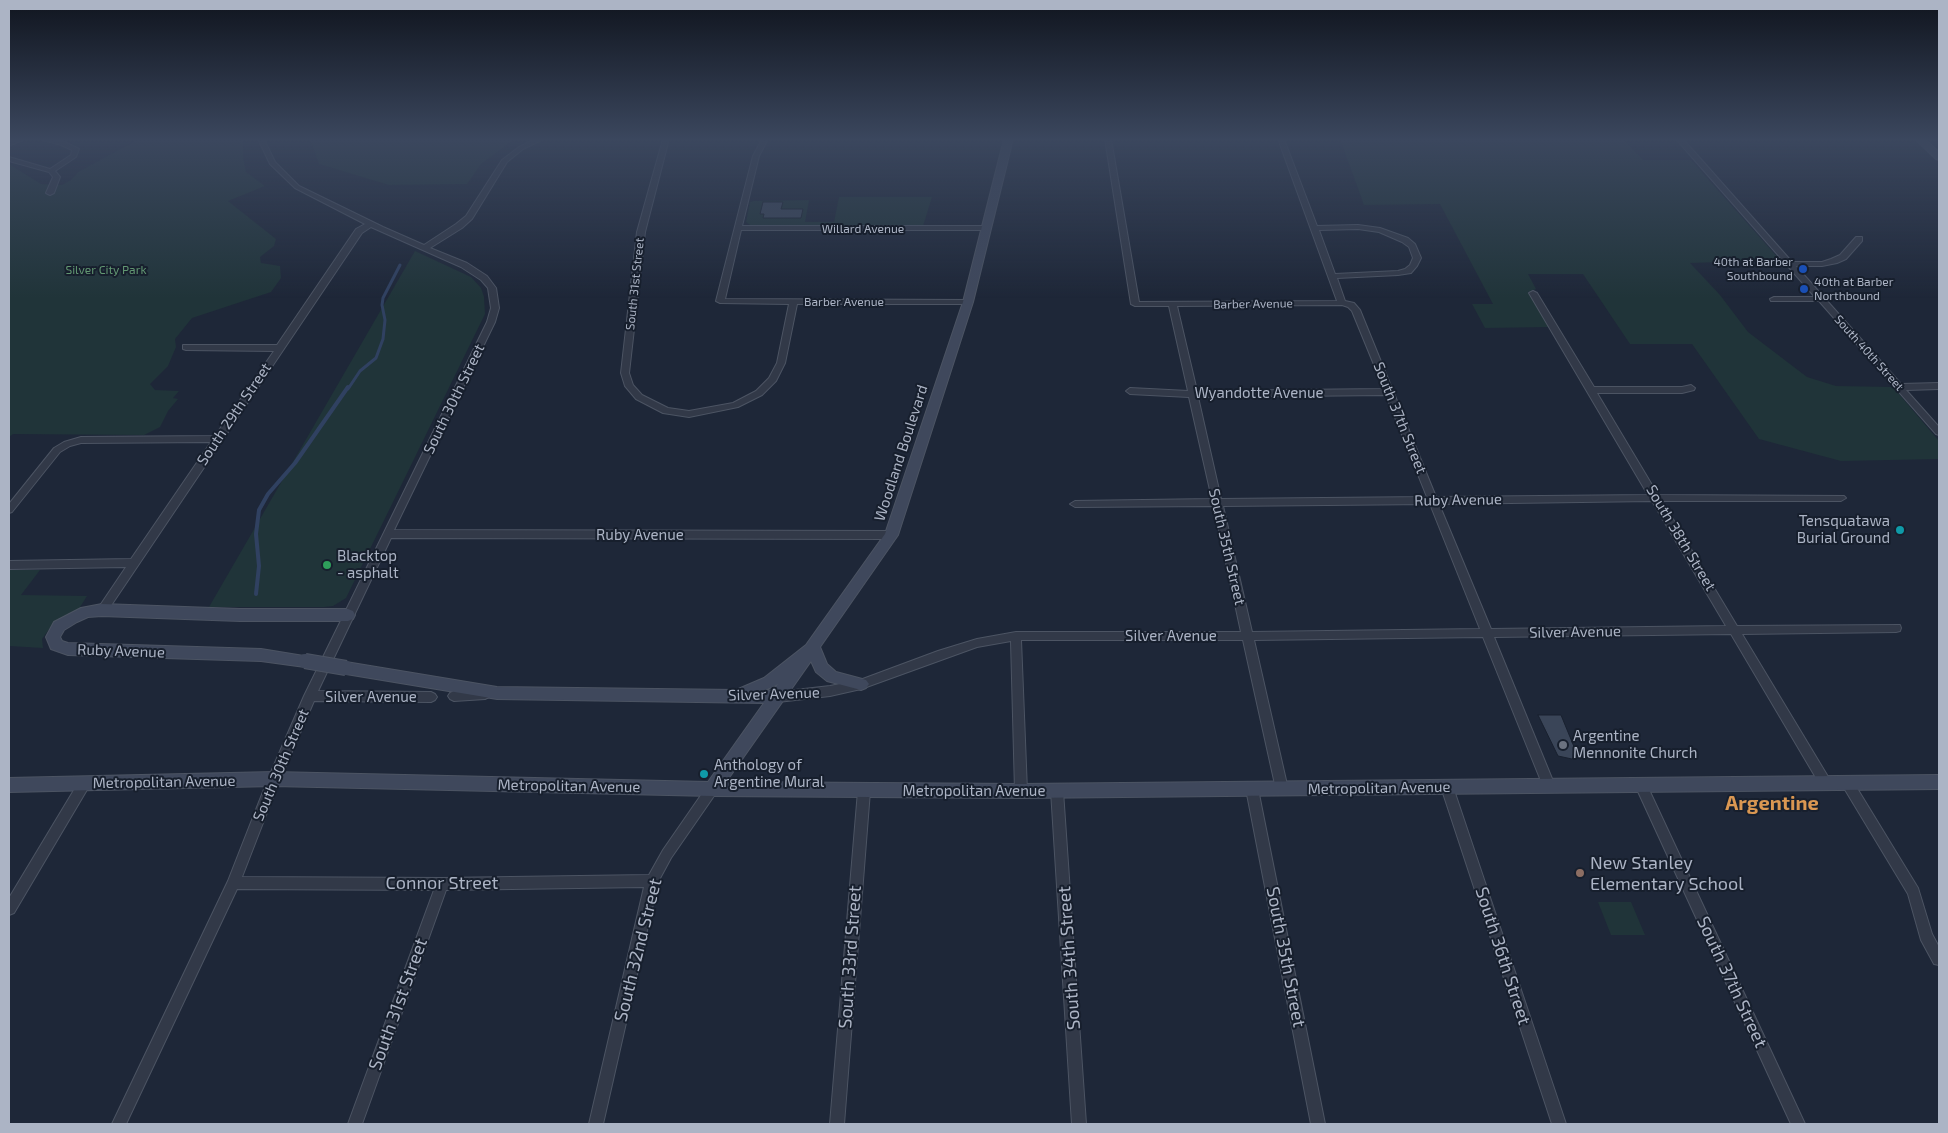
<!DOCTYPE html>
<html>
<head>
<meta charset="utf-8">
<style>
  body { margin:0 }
  #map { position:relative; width:1948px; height:1133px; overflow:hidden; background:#1e2738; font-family:"Exo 2",sans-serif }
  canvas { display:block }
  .frame { position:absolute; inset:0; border:10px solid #acb4c5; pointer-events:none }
</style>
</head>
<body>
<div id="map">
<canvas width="1948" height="1133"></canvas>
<div class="frame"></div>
</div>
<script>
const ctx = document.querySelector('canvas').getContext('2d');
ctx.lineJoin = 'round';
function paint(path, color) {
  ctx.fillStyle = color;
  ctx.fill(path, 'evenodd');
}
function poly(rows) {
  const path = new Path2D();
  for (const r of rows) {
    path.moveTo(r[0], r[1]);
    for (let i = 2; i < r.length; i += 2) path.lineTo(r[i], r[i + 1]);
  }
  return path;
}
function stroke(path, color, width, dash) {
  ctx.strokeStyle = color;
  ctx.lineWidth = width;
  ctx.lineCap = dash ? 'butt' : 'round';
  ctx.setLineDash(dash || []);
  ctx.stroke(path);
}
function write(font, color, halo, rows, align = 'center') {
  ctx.font = font + ' "Exo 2",sans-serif';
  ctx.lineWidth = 4;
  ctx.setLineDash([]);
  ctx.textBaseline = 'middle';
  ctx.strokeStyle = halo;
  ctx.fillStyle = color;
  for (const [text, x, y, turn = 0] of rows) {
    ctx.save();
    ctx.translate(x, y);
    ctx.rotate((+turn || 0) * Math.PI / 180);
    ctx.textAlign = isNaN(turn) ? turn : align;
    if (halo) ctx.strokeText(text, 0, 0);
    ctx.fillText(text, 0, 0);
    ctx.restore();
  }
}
const green = poly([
  [139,139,243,139,243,156,246,172,265,186,228,201,276,239,274,246,260,257,261,263,280,266,281,278,271,292,192,318,175,339,176,347,168,366,150,384,155,390,179,391,173,398,178,399,168,411,160,427,144,435,13,434,9,437,9,164,41,184,62,185,71,180,78,172],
  [310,139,515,139,481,164,467,184,389,185,319,164],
  [1340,139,1623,139,1643,160,1691,160,1780,260,1690,263,1720,295,1748,332,1807,377,1836,386,1893,387,1939,441,1939,459,1841,461,1759,439,1692,344,1630,344,1583,274,1528,274,1536,289,1528,292,1550,327,1485,328,1472,304,1493,304,1440,204,1364,205],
  [839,197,932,197,923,226,750,225,746,222,750,202,753,201,809,200,805,222,834,222],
  [415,251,471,277,481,288,484,297,485,314,346,598,333,606,324,607,209,607],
  [9,570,40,570,21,595,87,596,77,612,55,621,42,639,43,648,9,646],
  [1598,902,1631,902,1645,935,1611,935]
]);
const streamFar1 = poly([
  [348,389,360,371,376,358,383,339,385,320,382,305,383,298,400,265]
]);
const stream = poly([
  [256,594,259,566,256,534,259,510,268,494,295,463,348,387]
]);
const building = poly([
  [763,202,783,202,781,209,803,209,801,218,763,218,764,214,760,214,763,202],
  [1538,715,1561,715,1577,754,1572,759,1558,756,1538,715]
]);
const street = poly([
  [15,139,25,139,9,146,9,142,15,139],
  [39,139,63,141,79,149,76,157,55,171,60,177,54,193,50,195,46,193,53,177,49,172,9,161,9,157,50,169,71,155,72,150,61,145,39,139],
  [258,139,264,139,275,162,299,186,383,227,424,245,456,224,466,216,502,160,519,147,535,139,544,139,523,149,507,162,472,219,462,228,430,248,467,263,487,276,496,288,499,308,495,322,394,530,891,531,896,535,891,539,391,538,318,691,431,692,435,694,437,697,435,700,431,702,314,701,280,779,242,877,442,878,649,875,663,850,708,785,712,784,716,785,718,789,716,793,671,858,658,882,603,1124,589,1124,644,887,446,890,362,1124,348,1124,434,890,237,889,126,1124,112,1124,228,881,268,779,304,696,487,322,491,308,488,288,481,280,461,267,371,227,362,233,106,613,98,613,97,610,126,567,9,569,9,561,131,559,211,442,81,443,70,446,60,452,12,512,9,513,9,504,54,448,64,442,81,437,215,436,274,351,186,350,183,349,183,345,277,345,356,229,365,224,295,188,270,164,258,139],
  [663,139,669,139,645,232,629,373,633,385,642,395,668,408,689,411,733,403,756,391,769,378,777,363,789,304,720,303,716,301,753,156,762,139,768,139,759,156,742,226,987,226,991,228,987,230,741,230,725,299,968,300,972,302,968,304,797,304,785,363,776,381,762,395,738,407,689,417,663,413,636,399,625,386,621,373,637,232,663,139],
  [1105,139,1111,139,1139,302,1337,301,1278,139,1284,139,1317,226,1358,225,1380,228,1408,238,1415,244,1421,258,1417,266,1411,273,1398,275,1337,278,1345,301,1354,303,1360,310,1436,497,1648,495,1529,293,1533,291,1537,293,1594,387,1682,387,1691,385,1695,388,1694,390,1682,393,1597,393,1658,495,1844,496,1846,498,1841,501,1662,501,1737,626,1900,625,1901,628,1900,631,1896,632,1742,634,1830,780,1832,784,1830,788,1826,789,1822,788,1731,634,1494,637,1555,786,1553,790,1549,791,1545,790,1543,786,1483,637,1254,640,1288,789,1286,793,1282,794,1278,793,1276,789,1243,640,1021,640,1027,791,1025,795,1021,796,1017,795,1015,791,1011,641,977,647,861,689,830,696,778,702,774,700,772,697,774,694,778,692,830,686,860,680,938,651,977,639,1016,632,1241,632,1214,506,1075,507,1070,504,1075,501,1212,499,1189,397,1130,394,1126,391,1130,388,1188,391,1169,306,1135,306,1131,304,1105,139],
  [1358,229,1379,232,1402,242,1409,247,1413,258,1410,265,1405,269,1398,271,1335,274,1319,230,1358,229],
  [1342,305,1348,307,1352,311,1384,389,1197,391,1177,306,1342,305],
  [1386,395,1427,497,1221,499,1198,397,1386,395],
  [1652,501,1726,626,1491,629,1439,504,1652,501],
  [1430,504,1480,629,1252,632,1223,506,1430,504],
  [1676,139,1683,139,1792,262,1822,262,1831,259,1840,255,1856,237,1862,237,1862,241,1846,259,1837,263,1822,266,1796,266,1901,384,1939,383,1939,389,1906,390,1939,427,1939,435,1936,434,1819,301,1771,301,1770,299,1774,297,1815,297,1676,139],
  [485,689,489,691,491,694,489,697,485,699,454,701,450,699,448,696,450,693,454,691,485,689],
  [84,779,88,780,90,784,88,788,14,913,9,915,9,898,80,780,84,779],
  [1848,779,1852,780,1918,888,1932,934,1939,947,1939,965,1934,964,1921,940,1908,894,1844,788,1842,784,1844,780,1848,779],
  [1641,780,1645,781,1805,1124,1791,1124,1635,785,1637,781,1641,780],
  [1447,782,1451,783,1453,787,1566,1124,1552,1124,1441,787,1443,783,1447,782],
  [1252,784,1256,785,1258,789,1325,1124,1311,1124,1246,789,1248,785,1252,784],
  [864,786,868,787,870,791,844,1124,830,1124,858,791,860,787,864,786],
  [1057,786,1061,787,1063,791,1086,1124,1072,1124,1051,791,1053,787,1057,786]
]);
const secondary = poly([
  [1004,139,1013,139,973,302,898,535,820,647,827,664,836,672,866,680,869,684,866,688,861,690,827,681,816,672,811,661,726,782,1021,784,1939,775,1939,789,1021,798,712,796,274,786,9,792,9,778,274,772,708,782,764,703,497,699,346,674,341,672,339,668,341,664,346,662,497,687,736,690,764,678,806,645,885,534,963,302,1004,139],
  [778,684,773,691,765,690,774,686,778,684],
  [1915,139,1925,139,1939,152,1939,160,1936,159,1915,139],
  [102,604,240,609,348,609,353,611,355,615,353,619,348,621,240,621,102,616,88,617,77,622,64,630,60,637,62,641,68,643,261,649,310,657,312,661,310,665,305,667,261,661,68,655,51,649,46,637,54,622,81,608,102,604]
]);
const secondaryBridge = poly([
  [305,661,346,668]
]);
const markers = [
  [1803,269,5,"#1a4fb4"],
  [1804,289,5,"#1a4fb4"],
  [1900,530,5,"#0f9aa8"],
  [327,565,5,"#2e9e5b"],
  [1563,745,5,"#6b7280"],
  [704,774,5,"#0f9aa8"],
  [1580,873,5,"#8d6e63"]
];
const farStreetnames = [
  ["Willard Avenue",863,229],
  ["South 31st Street",635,284,-84],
  ["Barber Avenue",844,302],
  ["Barber Avenue",1253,304,-1],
  ["South 40th Street",1869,353,48]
];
const farPoinames = [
  ["40th at Barber",1793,262],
  ["Southbound",1793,276],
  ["40th at Barber",1814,282,"left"],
  ["Northbound",1814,296,"left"]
];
const farParknames = [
  ["Silver City Park",106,270]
];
const streetNames = [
  ["Wyandotte Avenue",1259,393],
  ["South 30th Street",454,399,-64],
  ["South 29th Street",234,414,-56],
  ["South 37th Street",1400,418,68],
  ["Woodland Boulevard",901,453,-72],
  ["Ruby Avenue",1458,500,-1],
  ["Ruby Avenue",640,535],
  ["South 38th Street",1681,538,59],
  ["South 35th Street",1227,547,77],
  ["Silver Avenue",1575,632,-1],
  ["Silver Avenue",1171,636],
  ["Ruby Avenue",121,651,2],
  ["Silver Avenue",774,694,-2],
  ["Silver Avenue",371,697],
  ["South 30th Street",281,765,-67],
  ["Metropolitan Avenue",164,782,-1],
  ["Metropolitan Avenue",569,786,1],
  ["Metropolitan Avenue",1379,788,-1],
  ["Metropolitan Avenue",974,791]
];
const poiNames = [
  ["Tensquatawa",1890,521,"right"],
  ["Burial Ground",1890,538,"right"],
  ["Blacktop",337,556],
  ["- asphalt",337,573],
  ["Argentine",1573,736],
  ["Mennonite Church",1573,753],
  ["Anthology of",714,765],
  ["Argentine Mural",714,782]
];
const nearPoinames = [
  ["New Stanley",1590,863],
  ["Elementary School",1590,884]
];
const nearStreetnames = [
  ["Connor Street",442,883],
  ["South 32nd Street",638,950,-76],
  ["South 36th Street",1503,956,72],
  ["South 33rd Street",850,957,-86],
  ["South 35th Street",1286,957,79],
  ["South 34th Street",1069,958,-94],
  ["South 37th Street",1732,982,65],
  ["South 31st Street",398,1004,-70]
];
const districtNames = [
  ["Argentine",1772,803]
];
paint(green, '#203439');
stroke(streamFar1, '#304161', 3);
stroke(stream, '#304161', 4);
paint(building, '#3a4558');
stroke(building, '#19212f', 1);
stroke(street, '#4c5463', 2);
stroke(secondary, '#4c5463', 2);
paint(street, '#323948');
paint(secondary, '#3f485c');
stroke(secondaryBridge, '#4c5463', 16, []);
stroke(secondaryBridge, '#3f485c', 14);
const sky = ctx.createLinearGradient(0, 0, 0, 298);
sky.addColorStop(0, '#10151f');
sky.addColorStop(0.47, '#3b475e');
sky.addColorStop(1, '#3b475e00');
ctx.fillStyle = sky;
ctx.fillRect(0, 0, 1948, 298);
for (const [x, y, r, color] of markers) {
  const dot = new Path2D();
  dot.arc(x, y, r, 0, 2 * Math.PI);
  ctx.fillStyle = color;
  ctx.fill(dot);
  stroke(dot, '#171f2d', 2);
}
write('12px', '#acb4c5', '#171f2d', farStreetnames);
write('12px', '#acb4c5', '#171f2d', farPoinames, 'right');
write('12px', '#629772', '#171f2d', farParknames);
write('15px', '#acb4c5', '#171f2d', streetNames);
write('15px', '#acb4c5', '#171f2d', poiNames, 'left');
write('18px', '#acb4c5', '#171f2d', nearPoinames, 'left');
write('18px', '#acb4c5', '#171f2d', nearStreetnames);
write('bold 20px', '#da9752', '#171f2d', districtNames);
</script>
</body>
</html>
